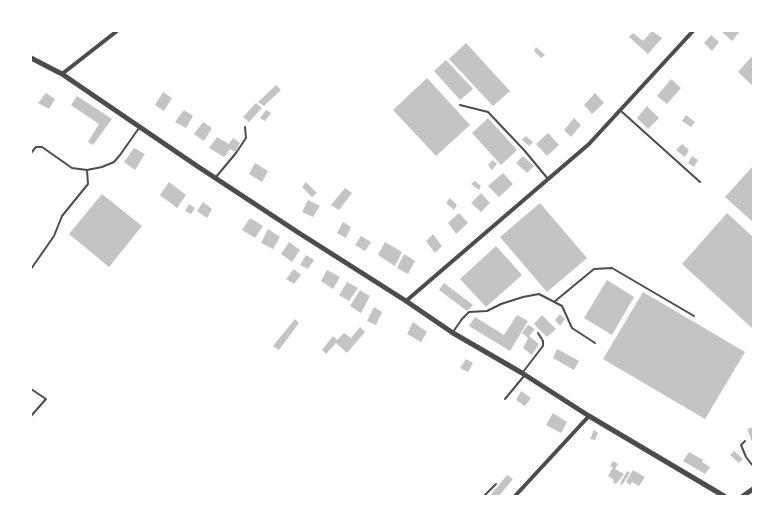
<!DOCTYPE html>
<html>
<head>
<meta charset="utf-8">
<style>
  body { margin:0 }
  #map { position:relative; width:784px; height:527px; overflow:hidden; background:#fff; font-family:"Fira Sans",sans-serif }
  canvas { display:block }
  .frame { position:absolute; inset:0; border:32px solid #fff; pointer-events:none }
</style>
</head>
<body>
<div id="map">
<canvas width="784" height="527"></canvas>
<div class="frame"></div>
</div>
<script>
const ctx = document.querySelector('canvas').getContext('2d');
ctx.lineJoin = 'round';
function paint(path, color) {
  ctx.fillStyle = color;
  ctx.fill(path, 'evenodd');
}
function poly(rows) {
  const path = new Path2D();
  for (const r of rows) {
    path.moveTo(r[0], r[1]);
    for (let i = 2; i < r.length; i += 2) path.lineTo(r[i], r[i + 1]);
  }
  return path;
}
function stroke(path, color, width, dash) {
  ctx.strokeStyle = color;
  ctx.lineWidth = width;
  ctx.lineCap = dash ? 'butt' : 'round';
  ctx.setLineDash(dash || []);
  ctx.stroke(path);
}
const building = poly([
  [652,31,662,38,648,54,629,37,633,33,643,41],
  [721,31,740,31,732,41],
  [711,35,719,42,712,51,704,43],
  [466,43,510,91,493,106,449,59],
  [536,47,545,55,541,58,534,51],
  [753,55,753,86,738,72],
  [446,60,473,89,460,100,434,71],
  [427,78,470,125,436,156,393,110],
  [671,79,681,88,667,104,657,96],
  [276,85,281,90,264,106,258,102],
  [163,92,172,98,164,111,155,105],
  [46,93,55,99,49,109,38,103],
  [595,93,604,103,592,114,584,105],
  [77,96,112,119,93,145,88,142,99,124,71,105],
  [256,103,262,108,249,122,243,117],
  [647,106,659,118,648,129,637,118],
  [184,110,193,116,186,128,175,122],
  [266,110,271,113,265,121,260,118],
  [686,115,695,122,691,127,682,121],
  [488,118,517,150,501,165,472,133],
  [574,118,581,125,571,137,564,130],
  [203,122,212,128,204,141,194,134],
  [548,133,559,145,547,156,536,144],
  [526,136,533,142,529,146,522,140],
  [217,137,229,144,233,138,240,143,235,152,230,149,224,157,209,148],
  [682,144,689,150,685,157,676,150],
  [134,148,145,154,135,170,124,162],
  [523,156,534,166,527,173,516,163],
  [692,156,698,160,694,167,688,163],
  [493,160,497,164,492,170,488,165],
  [255,163,268,171,262,182,249,174],
  [753,166,753,222,725,197],
  [503,173,513,184,499,197,488,186],
  [475,181,481,186,479,190,471,184],
  [169,182,186,195,177,208,160,195],
  [306,182,317,193,312,197,302,187],
  [345,188,352,193,339,210,331,205],
  [481,193,490,203,481,212,471,203],
  [102,194,142,226,109,267,69,234],
  [450,198,457,205,454,210,446,203],
  [308,200,320,206,313,217,302,212],
  [203,202,212,209,207,218,197,211],
  [540,203,587,258,547,292,500,237],
  [189,204,195,208,191,214,185,211],
  [459,213,468,223,456,234,448,223],
  [727,213,753,237,753,329,682,264],
  [250,218,263,226,255,238,242,230],
  [343,222,351,227,346,238,337,233],
  [268,229,280,237,273,249,261,243],
  [433,234,442,246,435,253,426,241],
  [361,236,371,242,365,251,355,245],
  [289,242,300,250,292,262,281,254],
  [385,242,402,252,395,266,378,255],
  [496,246,522,275,486,307,460,279],
  [404,254,415,261,408,274,397,268],
  [306,255,314,260,308,269,300,265],
  [294,269,301,275,294,284,286,279],
  [327,270,340,277,333,289,321,281],
  [607,280,634,297,612,335,584,318],
  [347,282,358,288,349,301,339,295],
  [444,283,473,305,467,311,439,290],
  [360,290,370,296,361,313,350,306],
  [643,292,745,352,705,419,603,359],
  [374,307,382,312,376,325,367,321],
  [560,314,565,319,560,326,555,320],
  [517,315,528,321,510,351,469,326,475,317,504,335],
  [542,315,556,329,547,337,534,324],
  [295,319,299,323,279,350,273,346],
  [413,322,427,332,421,342,407,334],
  [528,325,535,329,529,336,539,344,532,355,523,348,528,338,522,333],
  [360,327,365,332,347,353,336,343,326,354,322,350,333,336,337,340,344,333,351,338],
  [557,349,579,361,574,370,553,358],
  [466,359,473,363,468,372,460,368],
  [521,391,531,398,525,406,516,400],
  [553,413,567,422,561,433,546,425],
  [753,427,753,444,747,429],
  [594,430,598,433,595,440,590,439],
  [734,451,743,459,739,463,730,455],
  [689,452,703,460,702,462,710,467,705,474,683,461],
  [613,461,618,464,615,469,624,474,616,484,613,482,614,480,608,476,613,467,610,466],
  [633,470,645,477,639,486,632,482,630,485,626,482],
  [627,471,630,473,622,485,620,484],
  [507,475,513,479,499,496,490,496]
]);
const service = poly([
  [460,105,488,112,524,150,548,179],
  [621,111,700,182],
  [31,153,36,147,42,147,72,168,87,170],
  [216,177,236,153,246,138,245,127],
  [31,269,54,236,62,216,88,184,87,170,102,167,114,162,120,155,139,128],
  [554,302,594,269,612,268,694,316],
  [453,332,462,319,469,312,487,311,501,304,523,297,539,294,562,306,572,328,595,343],
  [523,372,543,346,543,341,538,333],
  [31,389,46,399,31,416],
  [505,399,524,376],
  [745,441,741,445,746,457,753,466],
  [484,496,496,484]
]);
const minor = poly([
  [62,74,117,31],
  [406,301,589,144,693,31],
  [515,496,589,416]
]);
const tertiary = poly([
  [31,58,62,74,197,166,299,233,406,301,453,333,522,373,589,416,724,496],
  [743,496,753,489]
]);
paint(building, '#c4c4c4');
stroke(service, '#4c4c4c', 2);
stroke(minor, '#4c4c4c', 4);
stroke(tertiary, '#4c4c4c', 5);
</script>
</body>
</html>
